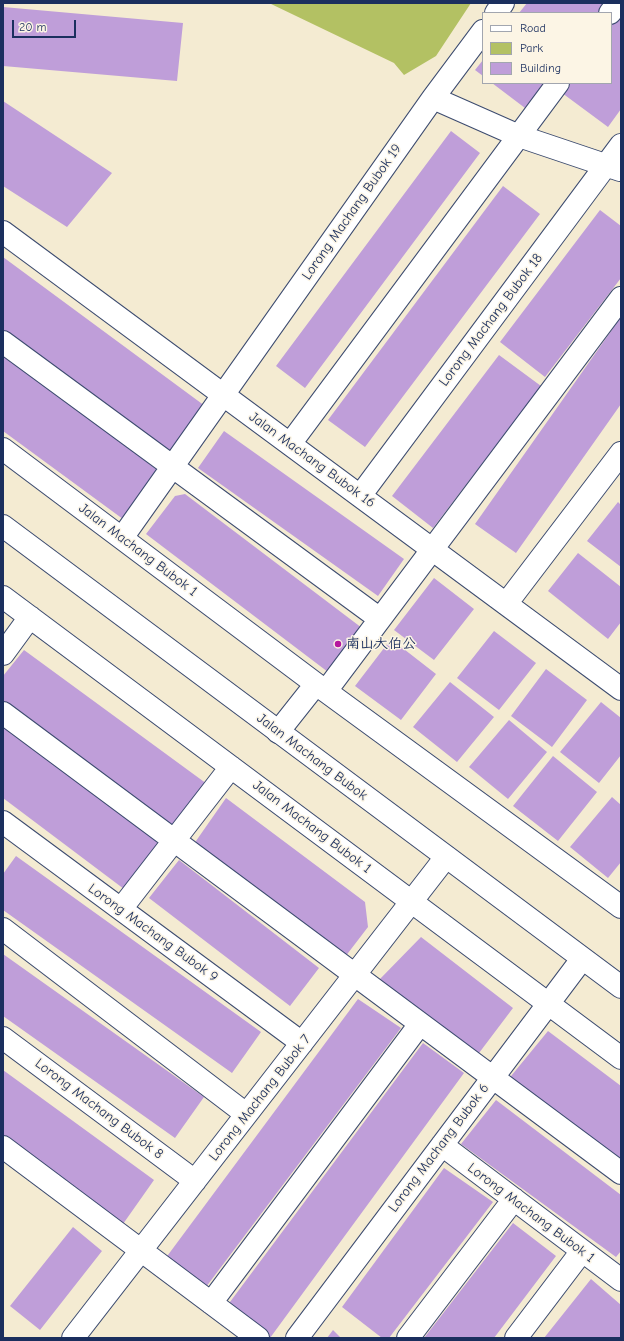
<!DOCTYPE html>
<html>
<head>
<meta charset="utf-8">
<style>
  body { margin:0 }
  #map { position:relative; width:624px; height:1341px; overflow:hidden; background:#f4ebd2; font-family:"Comic Neue",sans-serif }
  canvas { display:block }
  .frame { position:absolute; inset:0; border:4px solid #1b2f5e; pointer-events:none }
  .legend { position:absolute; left:482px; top:12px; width:130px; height:72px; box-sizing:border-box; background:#fcf5e5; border:1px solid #a2a6af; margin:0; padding:5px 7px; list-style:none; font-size:12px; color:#1b2f5e }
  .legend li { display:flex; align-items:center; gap:8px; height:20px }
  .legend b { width:20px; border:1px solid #a2a6af }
  .scale { position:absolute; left:12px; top:20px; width:64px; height:18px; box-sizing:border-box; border:2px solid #1b2f5e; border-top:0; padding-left:5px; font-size:12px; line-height:14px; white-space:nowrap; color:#1b2f5e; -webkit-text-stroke:3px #fcf5e5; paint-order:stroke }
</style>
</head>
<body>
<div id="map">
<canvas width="624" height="1341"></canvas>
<div class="frame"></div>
<ul class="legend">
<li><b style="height:5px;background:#fff"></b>Road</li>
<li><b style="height:11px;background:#b3c163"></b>Park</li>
<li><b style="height:11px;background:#bf9ed9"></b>Building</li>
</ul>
<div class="scale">20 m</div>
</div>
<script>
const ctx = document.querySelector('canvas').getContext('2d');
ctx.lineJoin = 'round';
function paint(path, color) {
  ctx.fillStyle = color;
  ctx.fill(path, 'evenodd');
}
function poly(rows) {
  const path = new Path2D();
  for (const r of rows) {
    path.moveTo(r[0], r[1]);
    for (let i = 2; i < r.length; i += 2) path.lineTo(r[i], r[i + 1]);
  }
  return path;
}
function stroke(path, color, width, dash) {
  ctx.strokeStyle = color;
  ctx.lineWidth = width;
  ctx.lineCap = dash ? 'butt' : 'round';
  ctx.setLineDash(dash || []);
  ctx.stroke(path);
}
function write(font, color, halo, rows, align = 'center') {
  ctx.font = font + ' "Comic Neue","LXGW WenKai TC",sans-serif';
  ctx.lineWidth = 3;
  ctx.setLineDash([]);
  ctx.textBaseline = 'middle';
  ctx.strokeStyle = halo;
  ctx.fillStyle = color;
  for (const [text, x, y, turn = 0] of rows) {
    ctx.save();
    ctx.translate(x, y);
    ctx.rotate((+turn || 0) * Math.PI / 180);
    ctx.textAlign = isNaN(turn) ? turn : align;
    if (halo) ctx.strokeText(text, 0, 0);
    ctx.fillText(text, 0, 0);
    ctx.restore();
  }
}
const green = poly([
  [269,3,471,3,436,56,404,75,394,63]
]);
const building = poly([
  [527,3,606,3,598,13,519,13],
  [621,6,621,109,608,127,558,90,563,83,611,83,611,19],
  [3,7,183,23,177,81,3,66],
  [483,60,483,76,475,70],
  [492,83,545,83,525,108],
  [3,101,112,173,67,227,3,186],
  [451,131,480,153,305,388,276,366],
  [503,186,540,214,365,447,328,420],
  [600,210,621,226,621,278,545,377,500,342],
  [3,257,205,406,169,455,3,333],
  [621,317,621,404,516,553,475,524],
  [3,355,156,469,157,481,127,522,3,431],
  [499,355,541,386,433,528,392,496],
  [224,431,404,559,378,596,198,468],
  [185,494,362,628,328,672,146,534,175,496],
  [618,502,621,505,621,567,587,541],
  [578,553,621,587,621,622,608,639,548,591],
  [434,578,474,609,434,660,394,630],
  [494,631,536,663,499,710,457,678],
  [391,639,436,674,401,720,355,686],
  [24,650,207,784,175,825,168,827,3,704,3,676],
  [546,669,587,700,552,747,511,716],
  [450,682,494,717,457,762,413,727],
  [601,702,621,718,621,755,599,783,560,752],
  [509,720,547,752,508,799,469,767],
  [3,723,160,841,124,889,3,798],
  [553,756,597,792,558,841,513,806],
  [612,797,621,805,621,862,608,878,570,847],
  [226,798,365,902,368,927,345,957,197,848,196,841],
  [16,856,261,1032,232,1073,3,910,3,874],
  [179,860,319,968,290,1006,149,898],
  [421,937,513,1008,476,1057,380,979],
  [3,954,204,1097,175,1138,3,1016],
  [358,999,401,1028,206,1287,165,1259],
  [548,1031,621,1086,621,1164,507,1081],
  [423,1043,464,1073,270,1338,268,1338,227,1306],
  [3,1070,154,1180,123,1224,3,1137],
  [496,1100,621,1195,621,1251,616,1257,461,1144],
  [444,1168,493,1202,389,1338,382,1338,342,1307],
  [513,1223,556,1256,494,1338,424,1338],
  [73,1227,102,1251,40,1330,10,1306],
  [591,1279,621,1305,621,1336,619,1338,544,1338],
  [333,1330,341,1338,327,1338]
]);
const minor = poly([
  [496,13,503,3],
  [610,13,618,3],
  [433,98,519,136,620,170],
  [3,232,621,689],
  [3,342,380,619],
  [290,444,558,83],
  [3,449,316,684,621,907],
  [360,496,621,145],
  [122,538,433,98,483,31],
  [3,597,621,1058],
  [506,604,621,453],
  [3,654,30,617],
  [326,691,621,298],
  [3,713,621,1173],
  [278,732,316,684],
  [3,822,302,1043],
  [121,909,231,767],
  [3,929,246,1114],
  [3,1038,195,1181],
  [442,1145,621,1280],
  [3,1147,258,1338],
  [211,1303,420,1024],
  [73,1338,446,857],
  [297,1338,582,959],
  [408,1338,514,1199],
  [516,1338,582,1251]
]);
const major = poly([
  [3,526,621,987]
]);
const markers = [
  [338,644,4,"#b5179e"]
];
const streetNames = [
  ["Lorong Machang Bubok 19",352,212,-55],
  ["Lorong Machang Bubok 18",491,320,-53],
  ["Jalan Machang Bubok 16",312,460,36],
  ["Jalan Machang Bubok 1",138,550,37],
  ["Jalan Machang Bubok",312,757,37],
  ["Jalan Machang Bubok 1",312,827,37],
  ["Lorong Machang Bubok 9",153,933,36],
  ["Lorong Machang Bubok 7",260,1098,-52],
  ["Lorong Machang Bubok 8",99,1109,37],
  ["Lorong Machang Bubok 6",439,1148,-53],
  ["Lorong Machang Bubok 1",531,1213,37]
];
const poiNames = [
  ["南山大伯公",346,644]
];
paint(green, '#b3c163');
paint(building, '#bf9ed9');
stroke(minor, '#3c4b6f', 24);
stroke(major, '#3c4b6f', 24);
stroke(minor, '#fff', 22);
stroke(major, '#fff', 22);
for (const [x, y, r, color] of markers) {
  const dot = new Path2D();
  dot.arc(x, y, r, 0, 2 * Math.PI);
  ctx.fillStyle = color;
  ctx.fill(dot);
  stroke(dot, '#fcf5e5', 1.5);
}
write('14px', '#1b2f5e', '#fcf5e5', streetNames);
write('14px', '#1b2f5e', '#fcf5e5', poiNames, 'left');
</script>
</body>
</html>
